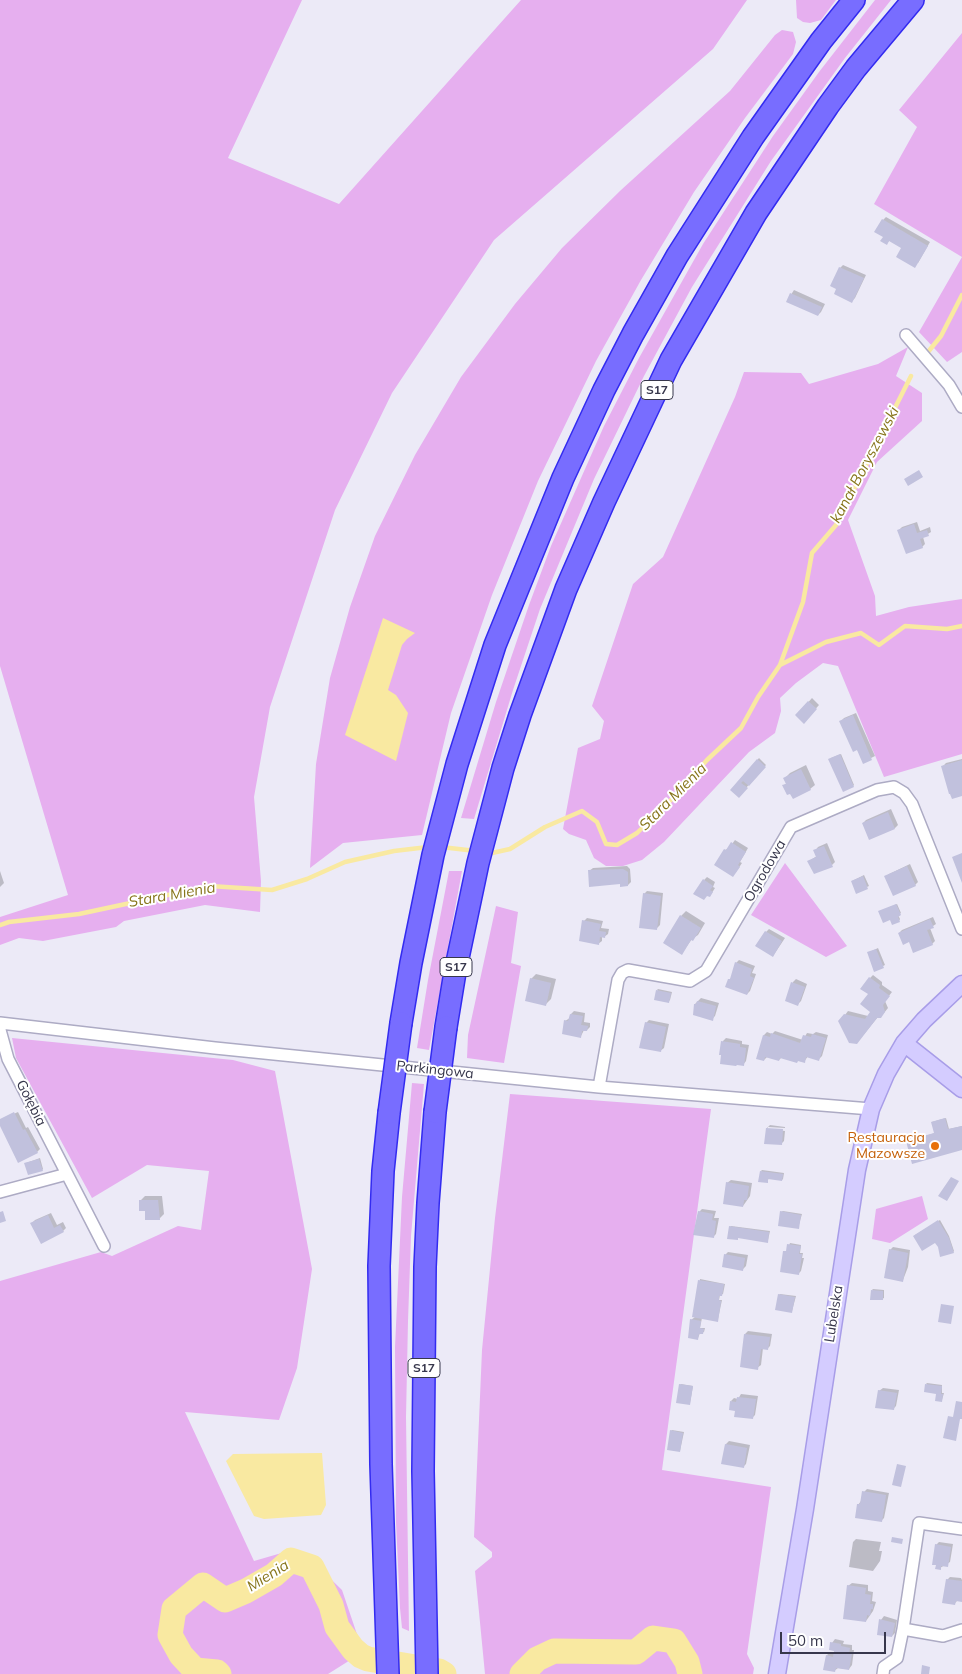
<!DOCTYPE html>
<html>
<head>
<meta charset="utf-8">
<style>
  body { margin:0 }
  #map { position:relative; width:962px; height:1674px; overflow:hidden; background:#eceaf7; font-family:Mulish,sans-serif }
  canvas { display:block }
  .scale { position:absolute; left:780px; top:1632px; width:106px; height:22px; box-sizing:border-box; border:2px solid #37374c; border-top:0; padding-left:6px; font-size:15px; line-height:18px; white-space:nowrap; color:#37374c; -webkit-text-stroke:4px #fff; paint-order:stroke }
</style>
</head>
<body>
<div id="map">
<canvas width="962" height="1674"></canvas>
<div class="scale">50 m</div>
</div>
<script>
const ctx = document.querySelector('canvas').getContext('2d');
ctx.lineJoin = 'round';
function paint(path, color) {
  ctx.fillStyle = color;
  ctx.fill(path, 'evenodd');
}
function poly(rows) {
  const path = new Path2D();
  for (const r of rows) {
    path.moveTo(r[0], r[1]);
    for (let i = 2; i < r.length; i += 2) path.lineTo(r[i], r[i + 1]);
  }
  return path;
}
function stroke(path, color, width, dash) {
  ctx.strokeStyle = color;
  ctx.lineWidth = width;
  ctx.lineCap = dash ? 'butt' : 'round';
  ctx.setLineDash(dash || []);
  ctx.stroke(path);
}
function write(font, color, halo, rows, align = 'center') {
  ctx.font = font + ' Mulish,sans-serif';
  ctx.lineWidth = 4;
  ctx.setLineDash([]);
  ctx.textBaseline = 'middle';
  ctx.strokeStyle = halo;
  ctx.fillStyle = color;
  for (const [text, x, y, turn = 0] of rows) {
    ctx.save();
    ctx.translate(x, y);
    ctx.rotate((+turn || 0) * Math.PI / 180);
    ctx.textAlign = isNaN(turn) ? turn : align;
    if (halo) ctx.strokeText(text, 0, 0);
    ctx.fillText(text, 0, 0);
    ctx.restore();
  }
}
const green = poly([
  [0,0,302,0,228,158,339,204,521,0,747,0,713,49,494,240,392,393,335,510,270,707,254,797,261,881,260,912,205,905,124,921,116,927,43,941,19,938,0,945,0,917,68,895,0,666],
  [796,0,836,0,821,20,810,23,803,22,797,18],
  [875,0,891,0,845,58,771,161,692,287,644,376,594,479,540,609,513,690,474,819,461,818,496,702,529,605,551,546,604,426,639,358,703,244,773,136,819,72],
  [782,30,793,32,796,42,793,54,745,118,694,192,641,280,596,361,538,481,492,595,451,713,422,835,343,843,310,868,316,764,330,678,350,607,375,536,415,455,461,377,515,304,562,248,621,190,730,91,775,35],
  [962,33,962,352,947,362,919,332,962,257,874,204,917,127,899,110],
  [908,347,896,376,922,393,922,421,877,462,848,520,875,596,876,616,909,607,962,599,962,754,884,777,838,666,823,663,796,683,780,698,781,711,775,733,749,752,664,842,642,860,623,866,606,866,594,858,586,840,569,834,563,829,578,748,600,739,604,721,592,706,633,584,663,557,735,397,744,372,801,373,809,384,878,364],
  [785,863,847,946,826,957,751,915],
  [449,871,462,871,429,1050,417,1048,428,980],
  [496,906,518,912,511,963,521,966,504,1063,467,1058,468,1035],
  [12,1038,233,1060,275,1071,312,1269,297,1368,279,1420,185,1412,254,1561,285,1552,307,1556,342,1590,363,1652,328,1674,0,1674,0,1281,101,1252,112,1256,178,1226,201,1230,209,1171,147,1165,92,1198,16,1058],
  [412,1083,424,1084,411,1236,408,1321,406,1417,409,1631,402,1628,400,1608,396,1522,395,1347,402,1197],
  [510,1094,711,1109,662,1470,771,1487,747,1654,754,1668,753,1674,485,1674,475,1571,492,1557,492,1552,474,1537,482,1350,495,1218],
  [922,1196,928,1219,890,1243,872,1239,876,1209]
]);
const water = poly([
  [383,618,415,633,407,639,402,645,388,690,396,695,408,713,396,761,345,735],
  [322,1453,326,1505,321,1515,264,1519,254,1516,226,1461,233,1454]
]);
const shadow = poly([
  [886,217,930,242,918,263,903,248,890,240,886,244,883,220],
  [843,265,866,275,855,298,852,301,840,268],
  [794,290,825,304,821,312,818,315,787,301],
  [917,522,920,531,930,527,931,532,923,537,925,544,922,547,899,530,902,527],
  [812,698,819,705,804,722,797,715],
  [856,713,875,756,863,762,857,749,841,721,844,718],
  [841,754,854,785,853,786,831,758],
  [759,758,766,765,739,796,732,790],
  [962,759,962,795,943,766,946,763],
  [806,765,815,785,810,789,784,785,787,783,785,778,790,773],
  [891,809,898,825,895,828,870,838,863,823,866,820],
  [735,840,748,848,740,862,742,863,736,872,725,850,729,848],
  [827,843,835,862,832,865,809,861,817,856,815,851,818,847],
  [910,864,918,882,915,885,886,877,889,874],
  [627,866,630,869,631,882,628,885,589,871,593,868],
  [0,871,4,883,0,887],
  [864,875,869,886,856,892,852,881],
  [707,877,715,882,713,887,715,888,710,896,704,880],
  [647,891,663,893,660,925,657,928,644,894],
  [897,904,901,913,898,915,900,919,899,921,890,919,881,911],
  [686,911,705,923,698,935,692,939,682,953,681,916],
  [933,917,936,924,930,928,935,941,932,944,909,941,899,933,902,930],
  [587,918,603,921,601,928,609,929,608,934,604,937,602,936,602,941,598,944,584,921],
  [769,929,785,938,773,956,766,932],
  [878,948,885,965,875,970,870,952],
  [739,960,755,966,752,973,756,974,750,991,747,994,729,980,732,977,736,963],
  [536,974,556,979,551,999,546,1004,531,979],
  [873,975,882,982,882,985,892,992,885,1001,888,1008,884,1013,878,1017,860,1039,845,1015,848,1011,868,1016,872,1012,869,994,870,978],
  [796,979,807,984,801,1001,798,1004,786,1000,793,982],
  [658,989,672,992,670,1000,669,1001,657,990],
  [701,998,719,1003,715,1016,712,1019,695,1004],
  [574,1011,585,1013,584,1022,590,1023,590,1027,587,1030,584,1030,581,1036,565,1021,570,1018,571,1014],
  [649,1020,669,1024,664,1048,660,1051,646,1023],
  [775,1031,803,1040,807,1033,813,1034,816,1032,828,1035,822,1056,819,1059,808,1056,804,1062,782,1057,779,1060,767,1057,764,1060,764,1035,767,1032,772,1034],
  [726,1038,742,1041,742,1044,749,1045,746,1061,743,1065,721,1054,723,1041],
  [18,1112,26,1128,28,1127,40,1149,37,1152,0,1123,0,1120],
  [946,1118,949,1129,962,1126,962,1149,908,1141,935,1133,932,1122],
  [770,1125,785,1127,785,1128,768,1127],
  [768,1127,768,1129,785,1131,784,1141,781,1144,767,1128],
  [40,1158,43,1169,42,1170,26,1163],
  [762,1170,784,1173,783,1179,782,1180,769,1178,767,1182,761,1171],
  [731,1180,752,1183,750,1196,743,1206,727,1183],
  [145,1196,162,1196,164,1214,159,1219,146,1209,140,1201],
  [702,1209,716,1211,714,1218,719,1218,716,1234,713,1237,699,1212],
  [783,1211,802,1214,798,1228,781,1212],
  [51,1213,57,1225,63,1222,66,1228,63,1231,32,1223,35,1220],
  [940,1220,949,1236,954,1251,953,1252,939,1247,936,1241,915,1235],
  [731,1226,770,1231,768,1240,739,1237,737,1239,730,1227],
  [790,1243,801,1245,800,1253,803,1253,802,1258,804,1258,801,1271,798,1274,785,1252,787,1251],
  [893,1247,910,1250,908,1267,903,1280,890,1250],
  [728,1252,748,1255,746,1266,743,1269,725,1255],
  [700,1279,725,1284,723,1294,720,1295,719,1300,722,1300,718,1319,717,1321,702,1318,700,1328,705,1328,704,1332,700,1333,698,1338,691,1320,695,1317],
  [873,1289,884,1290,884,1298,882,1299,872,1290],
  [780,1294,796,1296,792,1311,779,1295],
  [748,1331,772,1334,770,1346,767,1349,763,1348,761,1365,757,1368,745,1334],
  [927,1383,942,1385,942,1393,944,1393,942,1400,937,1393,926,1384],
  [681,1384,693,1386,690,1403,680,1385],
  [883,1388,899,1390,896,1406,893,1409,879,1391],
  [741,1394,758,1396,755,1415,752,1418,736,1409,731,1401,734,1398,738,1399],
  [672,1430,684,1432,680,1451,671,1431],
  [729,1441,750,1445,746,1464,743,1467,723,1463,726,1444],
  [867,1489,889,1493,884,1518,881,1521,858,1505,861,1501,864,1492],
  [856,1539,881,1542,879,1551,882,1551,880,1561,873,1571,849,1567,853,1542],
  [939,1542,953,1544,950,1562,940,1568,936,1545],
  [950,1577,961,1578,962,1580,962,1601,958,1600,955,1603,947,1580],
  [852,1583,868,1585,868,1591,873,1592,872,1601,876,1602,873,1611,866,1621,848,1586],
  [884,1616,897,1620,895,1633,892,1636,881,1620],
  [835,1639,844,1641,843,1644,852,1645,852,1650,854,1650,852,1665,849,1669,838,1668,834,1671,827,1655,830,1652,835,1654,835,1650,832,1643]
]);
const stream = poly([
  [928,352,941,336,962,295],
  [780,665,803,602,812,553,836,525,911,376],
  [441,847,476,851],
  [486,852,492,853,510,849,545,827,582,811,597,822,606,844,617,845,637,833,674,797,707,760,741,728,758,697,780,665,826,642,861,633,879,645,905,626,947,629,962,626],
  [0,925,9,922,79,914,210,886,272,890,307,879,345,862,394,851,428,847]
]);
const river = poly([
  [219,1674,217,1672,195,1670,181,1655,170,1635,174,1609,203,1585,225,1600,246,1591,274,1575,291,1560,312,1567,331,1605,337,1627,353,1649,361,1656,368,1659,439,1671,444,1674],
  [522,1674,537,1659,554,1651,636,1652,653,1638,674,1641,687,1662,690,1674]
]);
const building = poly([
  [882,219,928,246,915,268,896,257,901,248,889,241,887,245,880,241,883,237,874,232],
  [839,267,864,278,852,303,834,294,836,289,830,286],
  [790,293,822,307,818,316,786,302],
  [919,470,923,477,908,486,904,479],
  [914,524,917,533,927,530,929,536,920,539,923,548,906,554,897,530],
  [808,701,817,709,804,724,795,715],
  [853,715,872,760,863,764,857,750,853,752,839,721],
  [840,754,854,787,843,792,828,759],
  [757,759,766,767,749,786,743,781,741,783,748,788,739,798,730,790],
  [962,760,962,796,952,799,950,794,949,794,941,766],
  [801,769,811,790,793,799,790,794,787,795,782,785,786,784,783,778],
  [888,812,895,829,869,840,862,823],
  [731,842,746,852,738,865,740,867,733,877,714,865,724,849,726,850],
  [824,846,833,867,814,874,807,861,816,857,813,850],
  [962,853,962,883,952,857],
  [907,866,916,886,893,896,884,876],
  [623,869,628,872,628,886,620,887,620,884,589,887,588,870],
  [863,876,868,889,856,894,851,881],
  [703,879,713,886,710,890,713,892,710,897,707,896,704,900,693,894],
  [643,893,661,896,657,930,639,928],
  [896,904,901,915,898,917,900,922,892,925,890,920,883,923,878,911],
  [680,915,701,928,693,941,691,940,682,955,663,943],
  [930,919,934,928,927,930,933,945,913,953,909,942,903,945,898,933],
  [582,920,601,924,599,931,606,932,605,938,600,937,599,945,579,941],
  [765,931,782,941,773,957,755,946],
  [876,949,884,968,874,972,867,952],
  [735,962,752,969,750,976,754,978,747,995,725,987,728,979,730,979],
  [869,977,880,985,879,988,890,996,883,1005,885,1012,881,1018,877,1018,857,1044,849,1043,838,1021,844,1014,865,1019,870,1012,860,1004,868,994,860,989],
  [530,978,551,983,546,1006,525,1001],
  [791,982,805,987,798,1006,785,1001],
  [656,990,671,993,669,1003,654,1000],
  [697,1001,716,1006,713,1021,693,1015,694,1004,696,1004],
  [570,1014,583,1016,581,1025,588,1026,587,1031,582,1031,581,1038,562,1034,564,1020,568,1021],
  [645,1022,666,1027,661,1052,639,1048],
  [771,1033,800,1043,803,1035,811,1037,812,1034,826,1038,819,1061,806,1057,805,1063,798,1061,797,1063,780,1058,779,1061,765,1057,764,1061,756,1059,763,1035,770,1037],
  [721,1041,740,1044,740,1047,746,1048,744,1066,737,1065,736,1066,720,1064,721,1055,719,1055],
  [14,1112,23,1130,25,1129,38,1153,18,1163,0,1126,0,1119],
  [945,1118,948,1129,962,1126,962,1150,912,1164,906,1141,934,1133,931,1122],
  [766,1128,783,1129,782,1145,764,1144],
  [39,1159,43,1171,28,1175,24,1163],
  [760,1171,783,1174,782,1181,768,1179,768,1183,758,1182],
  [951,1177,959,1181,947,1201,938,1196],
  [726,1182,749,1186,747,1200,744,1200,743,1207,723,1204],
  [139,1200,158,1200,160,1220,145,1220,145,1211,139,1211],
  [3,1211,6,1221,0,1223,0,1212],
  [698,1211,713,1214,712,1220,716,1221,714,1238,693,1235],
  [780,1211,801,1215,799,1229,778,1226],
  [48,1215,54,1228,60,1225,64,1232,41,1244,30,1223],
  [938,1220,949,1238,954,1253,940,1257,938,1247,935,1243,922,1251,913,1236],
  [729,1226,769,1232,768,1243,738,1238,738,1240,727,1239],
  [787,1244,801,1246,799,1254,802,1254,799,1275,780,1272,783,1251,786,1251],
  [889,1249,908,1253,903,1282,884,1278],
  [724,1254,745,1258,743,1271,722,1267],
  [698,1280,724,1284,722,1296,719,1296,719,1300,721,1301,718,1322,692,1317],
  [871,1290,883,1291,883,1300,870,1300],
  [778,1294,795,1297,792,1313,775,1310],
  [941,1304,954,1306,951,1324,938,1322],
  [690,1319,701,1321,700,1328,704,1329,703,1334,699,1334,698,1340,688,1338],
  [744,1334,770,1337,768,1350,761,1349,758,1370,740,1367],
  [679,1384,693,1386,690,1405,676,1403],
  [925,1384,942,1386,941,1394,943,1394,942,1402,935,1401,936,1394,924,1392],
  [878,1390,897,1393,894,1410,875,1408],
  [737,1397,756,1399,753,1419,734,1417,735,1411,729,1410,730,1401,736,1402],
  [956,1401,962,1402,962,1419,960,1419,956,1441,943,1438,948,1416,953,1417],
  [670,1430,683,1433,680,1452,667,1450],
  [725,1444,747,1448,744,1468,721,1464],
  [897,1464,906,1466,901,1487,892,1485],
  [862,1491,886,1495,882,1522,855,1518,857,1504,860,1504],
  [892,1537,903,1539,902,1544,891,1542],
  [935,1544,951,1547,948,1567,941,1566,941,1570,935,1569,936,1565,932,1565],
  [946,1579,962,1581,962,1602,956,1601,955,1605,942,1603],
  [847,1585,866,1588,865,1594,871,1595,870,1604,873,1604,873,1609,871,1609,870,1616,867,1615,866,1622,843,1619],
  [879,1619,895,1623,892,1637,877,1635],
  [830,1642,841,1644,841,1646,850,1648,849,1653,852,1653,849,1670,836,1668,835,1672,823,1670,826,1655,833,1657,834,1651,829,1650],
  [922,1665,930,1667,929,1674,921,1674]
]);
const street = poly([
  [906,335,949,385,962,407],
  [0,1023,215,1048,599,1087,871,1109],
  [0,1030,8,1059,104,1246],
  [599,1087,618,980,622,973,628,970,690,981,706,971,791,827,877,790,894,787,904,793,912,804,962,929],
  [0,1192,67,1174],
  [962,1529,919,1523,903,1629,943,1636,962,1630],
  [883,1674,884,1667,897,1658,903,1629]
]);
const secondary = poly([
  [904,1043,962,1089],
  [777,1674,805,1509,857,1170,871,1109,886,1074,904,1043,924,1020,962,984]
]);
const highway = poly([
  [401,1023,411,963,433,855,457,764,495,645,563,478,604,390,633,334,677,256,753,137,821,41,854,0],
  [446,1027,455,972,478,863,503,768,520,715,566,589,604,502,671,360,756,213,828,106,856,68,913,0],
  [388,1674,381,1464,379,1266,383,1171,389,1113],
  [427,1674,423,1471,425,1267,428,1203,435,1112]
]);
const highwayBridge = poly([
  [435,1112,446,1027],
  [389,1113,401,1023]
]);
const markers = [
  [935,1146,5,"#e8710a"]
];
const shields = [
  [657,390,32],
  [456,967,32],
  [424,1368,32]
];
const shieldNames = [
  ["S17",657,390],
  ["S17",456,967],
  ["S17",424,1368]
];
const streetNames = [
  ["Ogrodowa",765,871,-60],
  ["Parkingowa",435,1070,6],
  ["Gołębia",31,1103,63],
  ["Lubelska",834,1314,-81]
];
const foodNames = [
  ["Restauracja",925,1138],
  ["Mazowsze",925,1154]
];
const waterNames = [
  ["kanał Boryszewski",865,465,-62],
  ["Stara Mienia",673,797,-45],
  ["Stara Mienia",172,895,-10],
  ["Mienia",268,1576,-32]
];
paint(green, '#e6afef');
paint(water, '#f9e9a1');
paint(shadow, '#0003');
stroke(stream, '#f9e9a1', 4.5);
stroke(river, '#f9e9a1', 25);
paint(building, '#c1c1dd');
stroke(street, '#adabc4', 14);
stroke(secondary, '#a89de8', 19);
stroke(highway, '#332bf0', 24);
stroke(street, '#fff', 11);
stroke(secondary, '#d4ccff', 16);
stroke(highway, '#786dff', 21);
stroke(highwayBridge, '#332bf0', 24, []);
stroke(highwayBridge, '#786dff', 21);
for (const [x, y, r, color] of markers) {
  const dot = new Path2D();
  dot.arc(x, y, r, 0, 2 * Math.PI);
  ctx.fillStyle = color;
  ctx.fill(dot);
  stroke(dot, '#fff', 2);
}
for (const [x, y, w] of shields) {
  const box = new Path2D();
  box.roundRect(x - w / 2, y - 9.5, w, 19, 4);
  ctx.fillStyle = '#fff';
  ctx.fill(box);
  stroke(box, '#37374c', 1);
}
write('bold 12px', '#37374c', null, shieldNames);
write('14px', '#37374c', '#fff', streetNames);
write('14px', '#c56008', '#fff', foodNames, 'right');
write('italic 15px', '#87751b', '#fff', waterNames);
</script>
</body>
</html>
